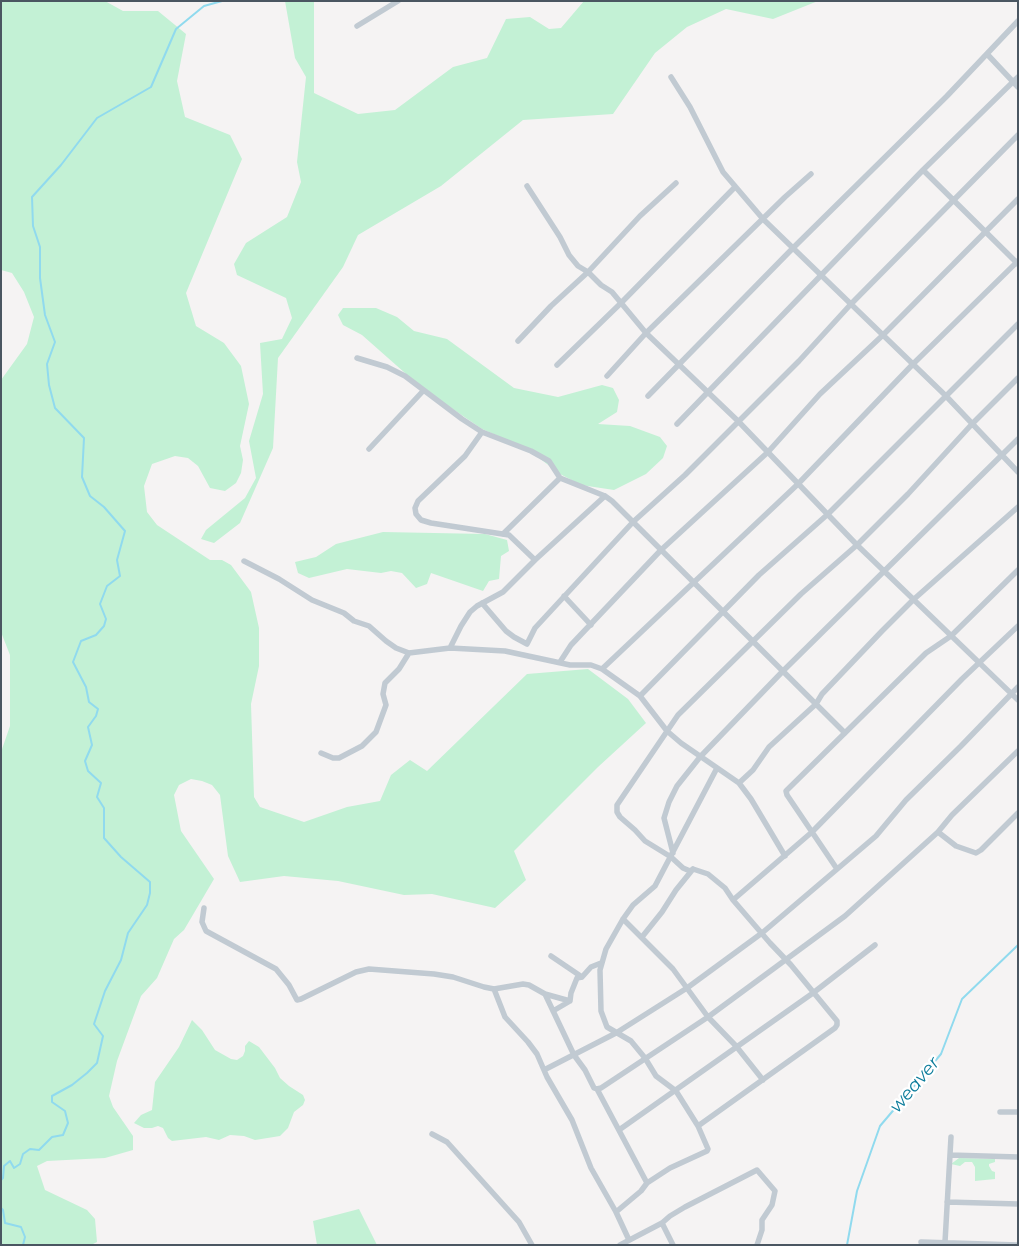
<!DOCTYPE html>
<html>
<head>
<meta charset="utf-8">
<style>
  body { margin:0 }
  #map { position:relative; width:1019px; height:1246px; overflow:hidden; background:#f5f3f3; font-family:Montserrat,sans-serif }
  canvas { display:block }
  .frame { position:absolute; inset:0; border:2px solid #4a5661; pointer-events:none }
</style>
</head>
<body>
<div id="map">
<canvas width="1019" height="1246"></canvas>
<div class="frame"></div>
</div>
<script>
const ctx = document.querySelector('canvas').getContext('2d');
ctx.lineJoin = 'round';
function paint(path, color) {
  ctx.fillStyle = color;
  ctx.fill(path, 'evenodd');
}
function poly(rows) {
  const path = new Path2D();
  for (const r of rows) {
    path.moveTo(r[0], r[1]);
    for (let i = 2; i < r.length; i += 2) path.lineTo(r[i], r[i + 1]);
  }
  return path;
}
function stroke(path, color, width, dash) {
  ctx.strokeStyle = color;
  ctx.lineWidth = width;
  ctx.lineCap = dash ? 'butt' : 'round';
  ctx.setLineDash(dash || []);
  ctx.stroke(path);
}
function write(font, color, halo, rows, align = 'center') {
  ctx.font = font + ' Montserrat,sans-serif';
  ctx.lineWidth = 4.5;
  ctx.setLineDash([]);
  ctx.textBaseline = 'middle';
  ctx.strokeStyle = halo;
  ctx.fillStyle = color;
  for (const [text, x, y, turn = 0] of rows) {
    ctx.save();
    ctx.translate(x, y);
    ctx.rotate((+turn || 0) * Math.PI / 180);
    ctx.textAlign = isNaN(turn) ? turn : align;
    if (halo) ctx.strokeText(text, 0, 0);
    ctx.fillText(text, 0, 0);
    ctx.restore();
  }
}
const green = poly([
  [1,1,105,1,123,11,158,11,186,34,177,81,185,117,230,135,242,159,186,293,196,326,224,343,241,366,249,404,240,446,243,460,241,473,236,483,225,491,210,488,198,466,188,458,175,456,152,464,144,486,147,512,157,525,210,560,222,560,231,565,251,592,259,628,259,666,251,704,254,797,260,807,304,822,347,807,380,801,391,775,410,760,427,771,527,674,588,669,628,699,646,723,598,767,514,851,526,880,495,908,432,894,404,895,338,881,284,876,240,882,228,856,220,795,212,785,202,781,191,779,179,785,174,795,181,831,214,879,184,930,174,939,157,978,141,996,117,1061,109,1096,113,1107,133,1136,133,1150,105,1158,47,1161,37,1166,45,1190,87,1210,95,1219,97,1242,91,1245,1,1245,1,752,10,726,10,655,1,632,1,380,27,344,34,317,24,292,12,273,1,270],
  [285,1,314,1,314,93,358,114,395,110,453,67,487,58,506,19,530,17,549,29,561,28,584,1,818,1,773,19,726,9,687,27,655,53,613,114,523,120,441,186,358,235,343,267,278,358,273,448,240,523,214,543,201,539,206,530,245,498,256,478,249,441,263,394,260,343,282,339,292,318,286,298,237,275,234,264,246,243,287,217,301,182,297,162,306,77,295,58],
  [343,308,376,308,397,317,414,331,447,339,514,388,558,397,602,385,613,388,619,400,617,412,598,424,630,426,660,437,667,446,663,458,646,474,614,490,581,485,560,474,526,448,482,429,422,388,362,335,343,325,338,315],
  [383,532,485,534,507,540,509,551,501,556,499,579,489,581,483,591,431,573,427,584,416,588,402,573,391,571,381,573,347,569,309,578,298,573,295,562,316,557,336,544],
  [192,1020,202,1030,215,1050,231,1059,237,1060,243,1056,245,1051,245,1046,249,1041,259,1047,275,1068,280,1078,289,1086,303,1095,305,1100,303,1105,294,1112,288,1128,280,1136,255,1140,244,1136,230,1135,219,1140,206,1137,172,1141,168,1138,163,1128,158,1126,152,1128,144,1128,134,1123,141,1115,152,1110,155,1082,179,1047],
  [959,1158,995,1159,995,1162,989,1164,989,1166,992,1171,995,1172,995,1179,975,1181,975,1167,972,1162,965,1162,960,1166,951,1164],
  [359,1209,377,1245,317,1245,313,1221]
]);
const stream = poly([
  [1,1180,3,1178,4,1166,10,1161,14,1168,20,1164,23,1154,30,1149,39,1150,52,1137,63,1135,68,1123,65,1111,52,1102,52,1096,72,1085,87,1073,97,1063,103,1036,94,1024,105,991,121,960,128,933,147,905,150,893,150,882,121,857,104,838,104,808,97,797,101,783,88,771,85,761,92,745,88,727,96,716,98,709,89,702,86,687,73,662,81,641,96,635,104,626,106,619,100,604,107,586,120,576,117,560,125,531,104,507,90,496,82,477,84,438,55,408,49,385,47,364,55,342,45,315,40,278,40,247,33,226,32,197,61,165,97,118,151,87,176,29,204,6,222,1],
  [1,1208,3,1210,5,1223,21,1227,25,1237,23,1245],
  [847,1245,857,1191,880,1126,941,1054,962,999,1018,945]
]);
const minor = poly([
  [357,26,398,1],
  [987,54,1018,87],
  [671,77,690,107,723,172,763,219,946,396,1018,472],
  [923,170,1018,264],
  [527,186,560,237,569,255,578,266,588,272,601,285,612,292,646,333,738,421,857,545,1018,700],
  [518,341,551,306,588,272,640,216,676,183],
  [357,358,387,367,405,376,462,419,482,432,531,451,549,461,560,478,605,496,612,501,845,733],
  [557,365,621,303,735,187],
  [607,376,646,333,785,197,811,174],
  [648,396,793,248,947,96,1018,21],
  [677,424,923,170,1018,77],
  [482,432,465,456,418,501,415,508,416,514,421,520,431,523,509,535,535,560],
  [369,449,423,391],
  [503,534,560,478],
  [244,561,279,579,312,600,344,613,354,621,369,626,386,641,396,648,409,653,450,648,505,651,570,665,591,665,602,669,640,696,667,731,681,743,739,783,751,799,785,856],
  [564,596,591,625],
  [482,603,506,631,514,637,527,644,535,628,633,522,685,475,799,361,851,304,1018,135],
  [450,648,461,626,470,612,477,606,503,592,535,560,605,496],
  [560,662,571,645,661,550,768,452,820,394,883,335,1018,199],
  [602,669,798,484,913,364,1018,261],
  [640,696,759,575,828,514,1018,324],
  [321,753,333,758,339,758,362,746,376,732,386,705,383,694,385,683,399,669,409,653],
  [739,783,753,770,769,747,816,704,822,694,882,631,913,600,1018,507],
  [938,832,956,846,976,853,981,850,1018,813],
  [673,853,664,818,669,802,677,786,700,757,783,671,1018,439],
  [837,869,787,795,786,791,926,653,951,636,1018,570],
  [733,900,812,832,962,679,1018,626],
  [204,908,202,922,206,931,276,969,289,985,297,1000,301,999,356,972,369,969,434,974,453,977,484,987,494,989,505,1017,528,1042,537,1054,547,1077,572,1120,591,1168,616,1212,629,1240],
  [623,919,673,969,708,1017,736,1046,763,1080],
  [642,937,662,912,676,890,693,869],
  [551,956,582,977],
  [494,989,523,984,529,985,545,994,574,1055,585,1070,594,1088,597,1089,601,1088,708,1017,845,916,938,832,952,815,1018,751],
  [545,994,570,1001],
  [553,1011,570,1001,571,993,577,978,582,977,591,967,601,963],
  [544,1070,616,1033,687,988,762,933,876,836,906,800,961,746,1018,687],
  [597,1089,647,1183],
  [1000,1112,1018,1112],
  [698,1126,835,1028,837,1025,837,1021,791,965,770,943,733,900,725,888,708,874,693,869,690,871,683,868,671,857,645,841,635,830,620,817,617,812,617,805,678,715,801,594,857,545,908,494,972,424,1018,378],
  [619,1130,813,993,875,945],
  [432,1134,447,1142,519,1222,532,1245],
  [950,1155,1018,1157],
  [947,1202,1018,1204],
  [616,1212,641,1191,647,1183,670,1168,707,1151,708,1149,698,1126,676,1091,656,1076,645,1058,631,1041,607,1027,601,1011,600,970,606,949,623,919,633,905,655,886,717,768],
  [662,1223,673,1245],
  [921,1242,1018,1245],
  [945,1242,951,1137],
  [620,1245,662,1223,670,1216,685,1207,757,1170,775,1191,772,1205,762,1220,762,1230,757,1245]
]);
const waterNames = [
  ["weaver",915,1085,-50]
];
paint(green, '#c3f1d5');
stroke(stream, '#90daee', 2);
stroke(minor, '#c1cad2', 5.5);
write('italic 18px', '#0c7c9b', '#fff', waterNames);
</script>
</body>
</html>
